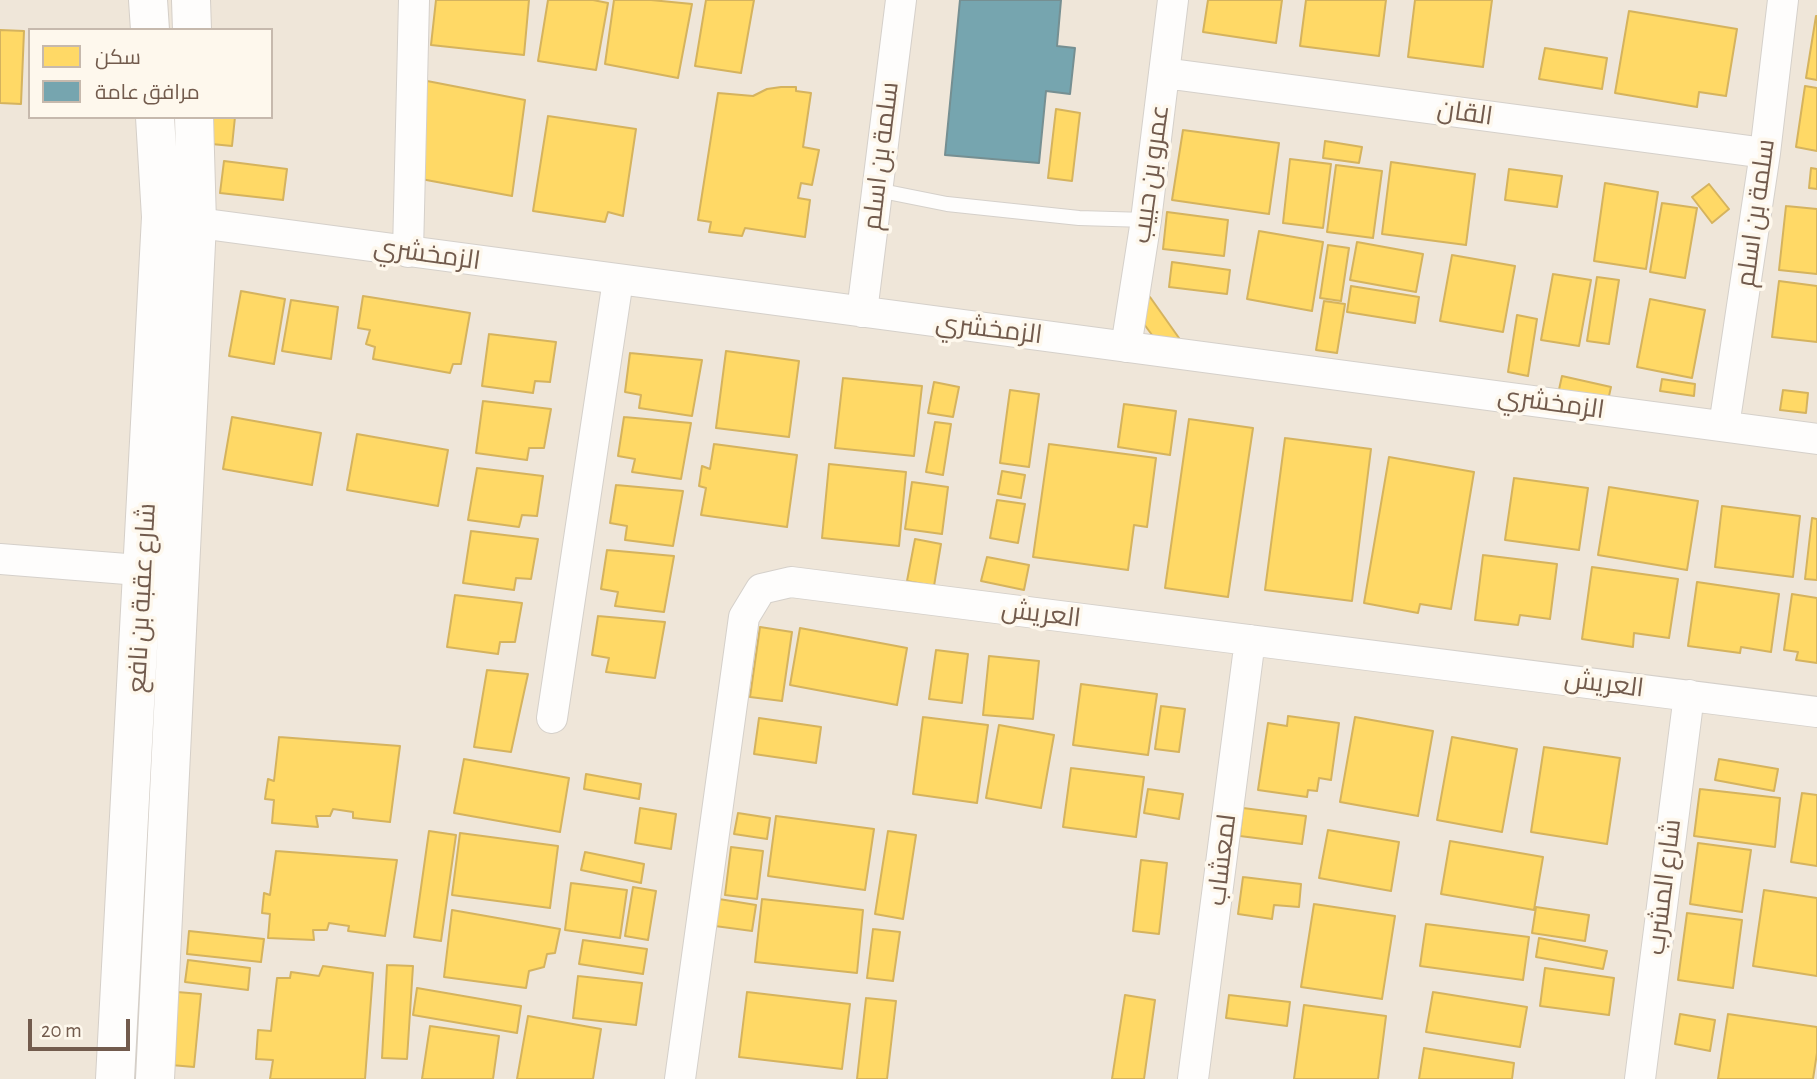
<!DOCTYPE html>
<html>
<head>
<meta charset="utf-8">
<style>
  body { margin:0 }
  #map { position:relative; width:1817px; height:1079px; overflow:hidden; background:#f6f3eb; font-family:"Alegreya Sans",Cairo,sans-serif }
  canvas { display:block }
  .legend { position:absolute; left:28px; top:28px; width:245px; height:91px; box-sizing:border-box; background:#fef8ed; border:2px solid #c6b9ad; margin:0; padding:9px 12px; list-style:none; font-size:21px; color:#725b4d }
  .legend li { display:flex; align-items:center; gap:14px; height:35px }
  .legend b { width:35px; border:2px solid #c6b9ad }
  .scale { position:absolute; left:28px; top:1019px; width:102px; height:32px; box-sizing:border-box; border:4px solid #725b4d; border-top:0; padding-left:9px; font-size:21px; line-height:24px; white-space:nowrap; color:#725b4d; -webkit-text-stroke:5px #fef8ed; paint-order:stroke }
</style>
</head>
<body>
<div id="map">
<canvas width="1817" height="1079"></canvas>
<ul class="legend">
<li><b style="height:19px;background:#ffd966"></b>سكن</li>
<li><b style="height:19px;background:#76a5af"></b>مرافق عامة</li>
</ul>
<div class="scale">20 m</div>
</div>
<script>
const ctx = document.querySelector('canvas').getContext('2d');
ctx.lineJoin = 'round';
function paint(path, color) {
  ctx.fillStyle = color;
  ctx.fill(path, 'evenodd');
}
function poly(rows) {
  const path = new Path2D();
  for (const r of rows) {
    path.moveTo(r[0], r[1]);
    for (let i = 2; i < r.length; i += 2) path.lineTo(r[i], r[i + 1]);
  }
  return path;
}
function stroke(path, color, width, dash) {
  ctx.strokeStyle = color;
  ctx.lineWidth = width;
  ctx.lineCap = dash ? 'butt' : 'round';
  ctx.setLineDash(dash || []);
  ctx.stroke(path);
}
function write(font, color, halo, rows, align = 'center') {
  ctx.font = font + ' "Alegreya Sans",Cairo,sans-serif';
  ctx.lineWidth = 7;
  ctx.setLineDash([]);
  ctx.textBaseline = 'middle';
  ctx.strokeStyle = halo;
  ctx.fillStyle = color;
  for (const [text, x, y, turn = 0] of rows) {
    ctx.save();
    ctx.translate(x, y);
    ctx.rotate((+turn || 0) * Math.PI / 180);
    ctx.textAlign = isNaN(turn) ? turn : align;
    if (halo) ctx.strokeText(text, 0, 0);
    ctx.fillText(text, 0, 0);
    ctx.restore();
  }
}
const residential = poly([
  [0,0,1817,0,1817,1079,0,1079],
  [30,30,271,30,271,117,30,117]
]);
const homes = poly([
  [436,0,529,0,524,55,431,45,436,0],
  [548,0,593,0,608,3,596,70,538,61,548,0],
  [614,0,651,0,692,4,678,78,605,64,614,0],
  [706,0,754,0,741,73,695,66,706,0],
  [1208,0,1282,0,1276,43,1203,32,1208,0],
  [1306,0,1386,0,1379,56,1300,46,1306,0],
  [1415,0,1492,0,1483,67,1408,57,1415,0],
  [1629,11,1737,29,1726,96,1699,92,1697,107,1615,93,1629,11],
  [1816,16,1817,16,1817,80,1806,78,1816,16],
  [0,30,24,31,21,104,0,103,0,30],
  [1545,48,1607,58,1602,89,1539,79,1545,48],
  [422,80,525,100,512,196,421,179,422,80],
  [1805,86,1817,88,1817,151,1796,147,1805,86],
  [781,87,796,87,796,91,811,93,803,147,819,150,812,185,801,183,798,198,810,200,805,237,745,228,742,236,709,232,711,222,698,220,718,93,753,96,767,89,781,87],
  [1056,109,1080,113,1072,181,1048,178,1056,109],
  [548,116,636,129,623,216,608,212,605,222,533,211,548,116],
  [193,117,235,117,232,146,191,142,193,117],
  [1183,130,1279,143,1269,214,1172,200,1183,130],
  [1325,141,1362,147,1359,163,1323,158,1325,141],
  [1290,159,1331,164,1323,228,1283,223,1290,159],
  [224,161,287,169,283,200,220,193,224,161],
  [1391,162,1475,174,1466,245,1382,234,1391,162],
  [1336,165,1382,171,1373,238,1327,232,1336,165],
  [1811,168,1817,169,1817,189,1809,188,1811,168],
  [1509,169,1562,176,1557,207,1505,200,1509,169],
  [1605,183,1658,192,1646,269,1594,261,1605,183],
  [1709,184,1729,209,1712,223,1692,197,1709,184],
  [1662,203,1697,208,1685,278,1650,272,1662,203],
  [1786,206,1817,209,1817,274,1779,270,1786,206],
  [1167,212,1228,220,1224,256,1163,249,1167,212],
  [1259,231,1323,242,1312,311,1247,299,1259,231],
  [1357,242,1423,254,1416,292,1350,280,1357,242],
  [1328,245,1349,248,1341,301,1320,298,1328,245],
  [1452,255,1515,266,1503,332,1440,321,1452,255],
  [1172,262,1230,270,1227,294,1169,287,1172,262],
  [1553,274,1591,280,1579,346,1541,340,1553,274],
  [1597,277,1619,280,1609,344,1587,341,1597,277],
  [1779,281,1817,286,1817,342,1772,337,1779,281],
  [1351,286,1419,297,1415,323,1347,312,1351,286],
  [241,291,285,299,274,364,229,356,241,291],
  [363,296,470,313,461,364,453,364,450,373,373,359,375,347,366,344,370,330,358,328,363,296],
  [1150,297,1179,338,1163,350,1133,309,1150,297],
  [1650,299,1705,310,1692,378,1637,367,1650,299],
  [291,300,338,307,331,359,282,351,291,300],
  [1324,301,1345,304,1337,353,1316,350,1324,301],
  [1517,315,1537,319,1528,376,1508,372,1517,315],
  [489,334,556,342,550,382,535,381,533,393,482,386,489,334],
  [726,351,799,361,789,437,716,428,726,351],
  [630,353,702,360,692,416,639,408,641,395,625,392,630,353],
  [1562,376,1611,387,1607,405,1558,394,1562,376],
  [843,378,922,386,914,456,835,448,843,378],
  [1662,379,1695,384,1694,396,1660,391,1662,379],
  [934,382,959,387,953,417,928,413,934,382],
  [1010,390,1039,394,1029,467,1000,463,1010,390],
  [1783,390,1808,393,1806,413,1780,410,1783,390],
  [483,401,551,409,544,448,529,448,527,460,476,453,483,401],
  [1124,404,1176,411,1170,455,1118,447,1124,404],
  [232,417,321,433,312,485,223,469,232,417],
  [624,417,691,423,681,479,632,472,635,459,618,456,624,417],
  [1189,419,1253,428,1228,597,1165,588,1189,419],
  [935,422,951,424,943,475,926,472,935,422],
  [357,434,448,450,438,506,347,490,357,434],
  [1285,438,1371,449,1352,601,1265,590,1285,438],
  [714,444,797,455,787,527,701,515,706,488,699,486,702,466,710,469,714,444],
  [1049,444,1156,458,1147,527,1134,525,1128,570,1033,557,1049,444],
  [1389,457,1474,472,1451,609,1420,604,1418,613,1364,603,1389,457],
  [829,464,906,472,899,546,822,538,829,464],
  [477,468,543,476,537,516,522,515,519,527,468,520,477,468],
  [1002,471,1025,475,1021,498,998,494,1002,471],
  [1514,478,1588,488,1579,550,1505,540,1514,478],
  [912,482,948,487,942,534,905,529,912,482],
  [616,485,683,491,673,546,625,540,627,526,610,523,616,485],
  [1609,487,1698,501,1687,570,1598,555,1609,487],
  [997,500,1025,504,1018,543,990,538,997,500],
  [1722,506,1800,516,1793,577,1715,567,1722,506],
  [1812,518,1817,519,1817,580,1805,579,1812,518],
  [471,531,538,539,531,579,516,578,514,590,463,583,471,531],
  [915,539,941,544,934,586,907,581,915,539],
  [607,550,674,556,664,612,615,606,618,592,601,589,607,550],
  [1483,555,1557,564,1550,619,1520,615,1518,625,1475,620,1483,555],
  [987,557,1029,565,1024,590,981,581,987,557],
  [1592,567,1678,579,1669,638,1634,633,1633,647,1582,639,1592,567],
  [1697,582,1779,594,1771,652,1741,647,1740,653,1688,646,1697,582],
  [1792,594,1817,598,1817,663,1796,660,1798,652,1784,650,1792,594],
  [455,595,522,603,515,642,500,642,498,654,447,647,455,595],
  [598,616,665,622,655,678,606,672,609,658,592,655,598,616],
  [760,627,792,632,782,701,750,697,760,627],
  [800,628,907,648,897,705,790,685,800,628],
  [936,650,968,654,962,703,929,699,936,650],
  [989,656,1039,661,1033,719,983,715,989,656],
  [487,670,528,674,511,752,474,747,487,670],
  [1081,684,1157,694,1148,755,1073,745,1081,684],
  [1161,706,1185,709,1179,752,1155,749,1161,706],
  [1288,716,1339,723,1331,780,1319,778,1317,791,1308,790,1307,797,1258,790,1268,723,1287,726,1288,716],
  [923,717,988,725,977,803,913,794,923,717],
  [1355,717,1433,731,1418,816,1340,802,1355,717],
  [759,718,821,727,816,763,754,754,759,718],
  [999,725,1054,735,1041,808,986,798,999,725],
  [279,737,400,746,390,822,353,818,353,812,333,809,330,816,316,816,318,827,272,823,274,800,265,799,268,779,274,781,279,737],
  [1452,737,1517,749,1502,832,1437,820,1452,737],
  [1544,747,1620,758,1607,844,1531,832,1544,747],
  [464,759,569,778,560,832,454,813,464,759],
  [1719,759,1778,769,1774,791,1715,780,1719,759],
  [1071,768,1144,777,1136,837,1063,827,1071,768],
  [586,774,641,784,639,799,584,789,586,774],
  [1148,789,1183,794,1179,819,1144,813,1148,789],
  [1700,789,1780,798,1775,847,1694,836,1700,789],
  [1802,793,1817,795,1817,866,1791,862,1802,793],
  [640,808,676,814,671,849,635,843,640,808],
  [1243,808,1306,816,1302,844,1240,836,1243,808],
  [738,813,770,818,767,839,734,834,738,813],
  [776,816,874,829,865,890,768,876,776,816],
  [1328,830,1399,842,1391,891,1319,878,1328,830],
  [429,831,456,835,441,941,414,937,429,831],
  [888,831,916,835,903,919,875,914,888,831],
  [460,833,558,846,550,908,452,895,460,833],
  [1450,841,1543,857,1534,910,1441,894,1450,841],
  [1698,843,1751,850,1742,912,1690,904,1698,843],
  [731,847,763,851,757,899,725,895,731,847],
  [276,851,397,860,385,936,348,931,349,926,329,923,327,930,313,930,314,940,268,938,270,914,262,913,264,893,270,895,276,851],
  [585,852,644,864,641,883,581,870,585,852],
  [1141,860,1167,863,1159,934,1133,931,1141,860],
  [1243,877,1301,884,1299,907,1274,905,1272,919,1238,914,1243,877],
  [571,883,627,890,620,938,565,930,571,883],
  [633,887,656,891,648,940,625,936,633,887],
  [1764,890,1817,898,1817,976,1753,966,1764,890],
  [719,899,756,905,752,931,715,926,719,899],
  [762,899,863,910,857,973,755,962,762,899],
  [1314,904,1395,916,1382,999,1301,987,1314,904],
  [1536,907,1589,915,1585,941,1532,933,1536,907],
  [452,910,560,929,555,953,547,954,544,967,529,971,526,988,444,977,452,910],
  [1687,913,1742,920,1733,988,1678,980,1687,913],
  [1426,924,1529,937,1523,980,1420,966,1426,924],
  [873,929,900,932,893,981,867,978,873,929],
  [189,931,264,939,261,962,187,954,189,931],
  [1539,938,1607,951,1603,969,1536,957,1539,938],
  [583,940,647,949,643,974,579,964,583,940],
  [188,960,250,968,248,990,185,982,188,960],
  [387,965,413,966,407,1059,382,1058,387,965],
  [323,966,373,973,365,1079,270,1079,273,1060,256,1059,258,1030,271,1031,277,978,290,978,291,972,319,976,323,966],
  [1545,968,1614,978,1609,1015,1540,1006,1545,968],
  [578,976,642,983,636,1025,573,1018,578,976],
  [417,988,521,1006,517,1033,413,1015,417,988],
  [177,992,201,994,194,1067,171,1065,177,992],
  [747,992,850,1004,842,1069,739,1057,747,992],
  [1433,992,1527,1007,1520,1047,1426,1032,1433,992],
  [1125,995,1155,1000,1144,1079,1112,1079,1125,995],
  [1229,995,1290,1002,1287,1026,1226,1018,1229,995],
  [866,998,896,1001,887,1079,857,1079,866,998],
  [1304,1005,1386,1016,1378,1079,1294,1079,1304,1005],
  [1680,1014,1715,1020,1710,1051,1675,1044,1680,1014],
  [1728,1014,1817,1027,1817,1053,1813,1079,1718,1079,1728,1014],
  [528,1016,601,1029,593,1079,517,1079,528,1016],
  [430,1026,499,1036,493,1079,422,1079,430,1026],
  [1424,1048,1514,1063,1512,1079,1419,1079,1424,1048]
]);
const public = poly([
  [960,0,1061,0,1057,46,1075,48,1070,94,1046,91,1039,163,945,155,960,0]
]);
const lane = poly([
  [877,190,947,204,1079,218,1146,220]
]);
const street = poly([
  [1164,73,1765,153],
  [176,220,1817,439],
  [408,252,414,0],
  [862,312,901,0],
  [1126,347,1146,220,1173,0],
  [1724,426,1765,153,1783,0],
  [0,559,164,572],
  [552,718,618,280],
  [680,1079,744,617,761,589,791,582,1817,712],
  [1193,1079,1250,640],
  [1640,1079,1689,695]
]);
const secondary = poly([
  [148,0,150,30],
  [191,0,192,30],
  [115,1079,161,217,155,117],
  [155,1079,197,223,194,117]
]);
const streetNames = [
  ["القان",1465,113,8],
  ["سلمة بن اسلم",881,156,-83],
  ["عمرو بن حبيب",1151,174,-82],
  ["سلمة بن اسلم",1756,213,-82],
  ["الزمخشري",427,254,8],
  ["الزمخشري",989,329,7],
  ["الزمخشري",1551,403,8],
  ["شارع عقبة بن نافع",142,598,-87],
  ["العريش",1041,614,7],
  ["العريش",1604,684,7],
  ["لمعشاب",1222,860,-83],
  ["شارع المشرب",1664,887,-83]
];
paint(residential, '#efe6d9');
paint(homes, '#ffd966');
stroke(homes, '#d5b35e', 2);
paint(public, '#76a5af');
stroke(public, '#758f92', 2);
stroke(lane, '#d5d0ca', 16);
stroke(street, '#d5d0ca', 32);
stroke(secondary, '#d5cfc8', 40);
stroke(lane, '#fefdfc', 14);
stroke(street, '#fefdfc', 30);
stroke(secondary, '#fefdfc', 38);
write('26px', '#725b4d', '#fef8ed', streetNames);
</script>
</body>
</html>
